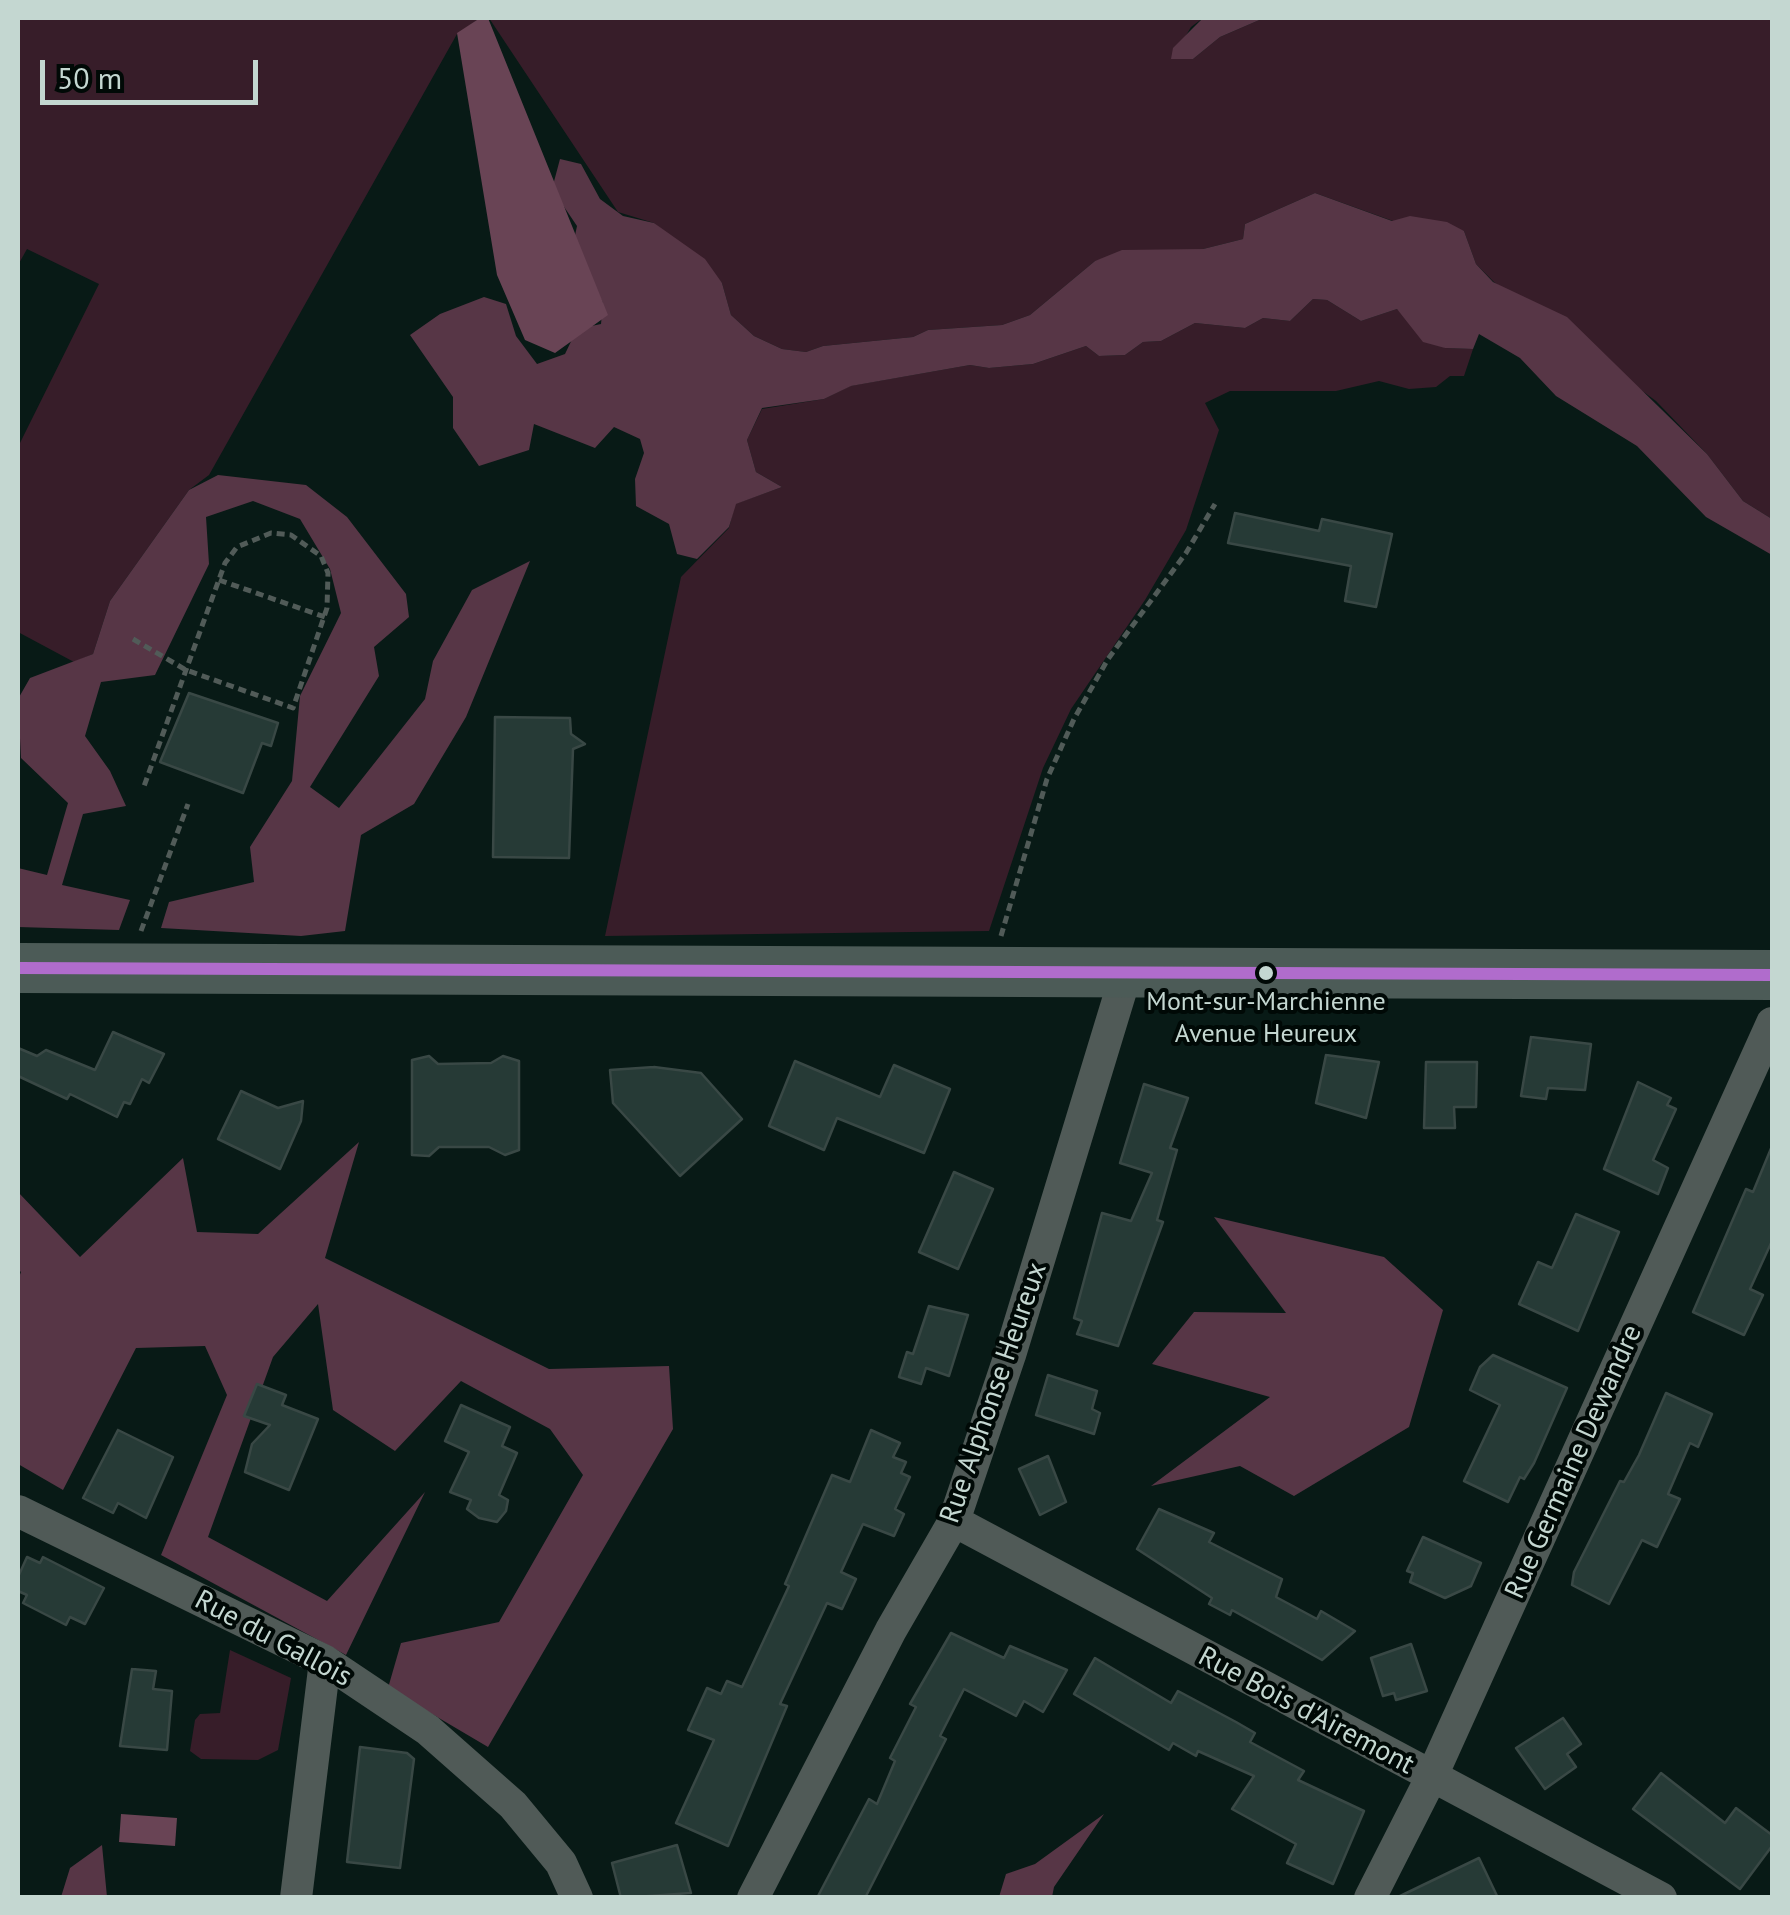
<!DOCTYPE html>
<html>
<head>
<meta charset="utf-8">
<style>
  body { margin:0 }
  #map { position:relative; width:1790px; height:1915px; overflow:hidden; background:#081a16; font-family:"PT Sans",sans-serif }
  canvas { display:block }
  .frame { position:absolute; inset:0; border:20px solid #c4d7d1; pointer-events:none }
  .scale { position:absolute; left:40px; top:60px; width:218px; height:45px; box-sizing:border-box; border:5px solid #c4d7d1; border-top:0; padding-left:12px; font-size:30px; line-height:35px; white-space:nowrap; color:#c4d7d1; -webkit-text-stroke:8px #000906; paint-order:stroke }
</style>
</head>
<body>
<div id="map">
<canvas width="1790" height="1915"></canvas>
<div class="frame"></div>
<div class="scale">50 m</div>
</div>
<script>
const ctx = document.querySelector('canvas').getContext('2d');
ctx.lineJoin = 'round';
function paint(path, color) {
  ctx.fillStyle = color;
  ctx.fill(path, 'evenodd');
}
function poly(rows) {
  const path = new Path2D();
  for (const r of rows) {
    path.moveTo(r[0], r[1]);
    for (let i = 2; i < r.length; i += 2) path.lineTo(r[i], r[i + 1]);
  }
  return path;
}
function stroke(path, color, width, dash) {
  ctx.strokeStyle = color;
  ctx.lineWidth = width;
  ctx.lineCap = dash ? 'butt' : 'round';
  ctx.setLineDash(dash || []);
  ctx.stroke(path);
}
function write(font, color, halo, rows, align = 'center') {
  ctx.font = font + ' "PT Sans",sans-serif';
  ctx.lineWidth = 8;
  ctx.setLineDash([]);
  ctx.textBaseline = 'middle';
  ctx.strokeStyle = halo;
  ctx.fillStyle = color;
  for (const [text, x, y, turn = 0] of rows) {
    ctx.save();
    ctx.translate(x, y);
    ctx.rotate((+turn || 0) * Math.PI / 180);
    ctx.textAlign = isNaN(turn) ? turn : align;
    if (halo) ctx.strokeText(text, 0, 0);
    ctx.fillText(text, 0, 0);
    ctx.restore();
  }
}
const green = poly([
  [18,18,480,18,457,34,209,475,189,490,110,601,93,654,74,662,18,632,18,447,99,284,27,249,18,265],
  [489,18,1203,18,1191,27,1172,59,1193,59,1220,37,1264,18,1772,18,1772,519,1743,501,1707,454,1656,401,1494,282,1476,264,1464,231,1393,221,1315,193,1245,224,1243,239,1203,249,1095,261,1030,315,1002,325,928,330,913,337,823,346,806,352,782,349,754,336,731,315,722,283,654,223,618,212],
  [1313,299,1327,300,1361,321,1397,309,1445,348,1473,349,1464,376,1450,376,1436,387,1409,389,1379,381,1336,391,1230,391,1205,403,1219,430,1186,530,1145,600,1071,709,1043,768,989,931,605,936,681,577,729,528,735,504,782,487,756,472,747,440,762,409,824,399,850,386,970,365,989,368,1033,364,1086,346,1099,356,1125,355,1143,342,1161,341,1195,323,1245,328,1263,318,1290,321],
  [230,1650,291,1678,278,1750,258,1760,201,1759,190,1751,195,1720,200,1714,220,1713]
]);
const forest = poly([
  [1203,18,1264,18,1220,37,1193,59,1171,59,1173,48],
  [560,159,581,164,600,199,623,216,654,223,705,259,722,283,731,315,754,336,782,349,806,352,823,346,913,337,928,330,1002,325,1030,315,1095,261,1122,250,1203,249,1243,239,1245,224,1315,193,1392,221,1410,216,1447,222,1464,231,1476,264,1493,282,1567,317,1707,454,1743,501,1772,519,1772,555,1706,517,1637,446,1556,396,1520,358,1479,334,1473,349,1445,348,1423,342,1397,309,1361,321,1327,300,1313,299,1290,321,1263,318,1245,328,1195,323,1161,341,1143,342,1125,355,1099,356,1086,346,1033,364,989,368,970,365,851,386,824,399,762,408,747,440,756,472,782,487,736,504,729,527,697,559,677,554,669,524,636,506,635,479,644,453,640,439,614,427,595,448,534,424,529,450,479,466,453,428,453,397,410,335,440,314,484,297,506,304,516,336,537,364,565,354,577,329,601,324,603,303,573,245,577,226,552,189],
  [218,475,306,485,347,517,406,594,409,617,374,647,379,676,310,787,339,808,425,699,433,661,472,590,530,561,466,717,414,804,361,835,345,931,301,936,161,928,169,902,254,882,250,847,292,781,300,696,341,613,330,569,300,519,253,501,206,517,209,564,155,675,101,682,85,736,110,771,126,806,83,814,62,885,130,900,119,930,18,927,18,868,47,875,68,803,21,758,18,699,30,678,93,654,110,601,189,490],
  [359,1142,325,1258,549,1369,669,1366,673,1429,488,1747,388,1688,401,1643,499,1622,583,1475,550,1429,461,1381,395,1451,333,1410,318,1304,273,1357,208,1537,327,1601,425,1492,346,1655,161,1555,227,1395,205,1346,136,1348,63,1490,18,1464,18,1280,21,1272,18,1269,18,1192,80,1257,183,1158,197,1232,258,1234],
  [1214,1217,1384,1257,1443,1310,1409,1427,1294,1496,1240,1466,1151,1486,1270,1397,1152,1364,1194,1312,1286,1313],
  [1104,1814,1054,1887,1052,1897,999,1897,1006,1874,1035,1864],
  [102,1845,107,1897,61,1897,70,1868]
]);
const water = poly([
  [480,18,488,18,608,315,555,353,525,340,497,275,457,33],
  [121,1814,177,1818,175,1846,119,1842]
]);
const building = poly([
  [1235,513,1319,531,1322,519,1392,534,1376,607,1345,601,1351,566,1228,543,1235,513],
  [189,693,278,723,271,746,262,743,243,793,160,762,189,693],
  [495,717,570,718,571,734,585,744,573,749,569,858,493,857,495,717],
  [113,1032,164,1054,149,1083,142,1079,130,1104,124,1102,117,1117,70,1094,67,1099,18,1076,18,1048,37,1056,46,1050,95,1070,113,1032],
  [1531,1037,1591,1044,1585,1090,1548,1088,1546,1099,1521,1096,1531,1037],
  [1326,1055,1379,1062,1366,1118,1316,1103,1326,1055],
  [429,1056,438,1064,491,1063,503,1056,519,1061,519,1150,505,1155,489,1147,439,1147,429,1156,412,1155,412,1060,429,1056],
  [795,1061,880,1097,894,1065,950,1089,924,1153,837,1118,824,1150,769,1126,795,1061],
  [1426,1062,1477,1062,1476,1107,1454,1107,1455,1128,1424,1128,1426,1062],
  [654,1067,701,1073,742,1119,680,1176,613,1103,610,1070,654,1067],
  [1638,1082,1671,1098,1667,1105,1676,1109,1653,1160,1668,1168,1658,1194,1604,1169,1638,1082],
  [1144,1084,1188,1098,1170,1148,1177,1150,1157,1220,1163,1222,1118,1346,1077,1334,1082,1321,1074,1318,1102,1213,1131,1221,1152,1173,1120,1163,1144,1084],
  [241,1091,278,1108,303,1101,301,1121,280,1169,218,1139,241,1091],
  [1772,1146,1772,1241,1750,1289,1763,1295,1744,1335,1693,1312,1746,1189,1753,1192,1772,1146],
  [954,1172,993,1189,958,1269,919,1252,954,1172],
  [1576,1214,1619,1232,1578,1331,1519,1304,1538,1262,1552,1268,1576,1214],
  [929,1306,968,1315,949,1376,926,1368,921,1384,899,1377,907,1352,913,1354,929,1306],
  [1493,1355,1567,1388,1534,1463,1524,1479,1520,1477,1508,1502,1464,1481,1500,1405,1470,1390,1480,1367,1493,1355],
  [1048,1375,1097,1391,1092,1409,1100,1413,1094,1434,1036,1415,1048,1375],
  [257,1384,286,1395,282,1405,318,1419,289,1490,245,1472,252,1444,270,1425,244,1416,257,1384],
  [1666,1393,1712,1414,1698,1447,1690,1443,1668,1494,1680,1499,1657,1547,1642,1540,1609,1604,1572,1585,1574,1572,1620,1481,1624,1482,1639,1455,1666,1393],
  [461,1405,510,1427,502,1446,517,1453,499,1495,508,1500,506,1511,497,1522,479,1518,467,1509,471,1500,450,1492,469,1452,445,1441,461,1405],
  [118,1430,173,1457,146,1518,118,1503,113,1513,83,1498,118,1430],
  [871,1430,900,1443,893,1457,906,1462,901,1473,910,1477,895,1509,904,1514,894,1536,863,1524,841,1572,856,1579,842,1609,827,1603,780,1704,787,1706,728,1846,676,1823,714,1740,688,1730,707,1688,721,1694,727,1681,742,1687,789,1586,785,1584,832,1475,850,1482,871,1430],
  [1048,1456,1066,1502,1040,1515,1019,1469,1048,1456],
  [1159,1509,1214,1533,1209,1542,1282,1579,1276,1597,1317,1619,1321,1611,1355,1631,1322,1660,1232,1610,1230,1615,1209,1604,1212,1598,1137,1549,1159,1509],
  [1423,1537,1481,1563,1471,1586,1445,1598,1410,1582,1413,1573,1407,1571,1423,1537],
  [27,1557,40,1563,43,1557,104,1588,85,1624,70,1617,66,1625,23,1603,27,1595,18,1591,18,1577,27,1557],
  [951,1633,1004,1658,1010,1646,1067,1670,1043,1712,1024,1701,1016,1716,964,1689,940,1736,946,1739,865,1898,817,1898,869,1799,877,1804,895,1761,890,1758,916,1707,910,1704,951,1633],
  [1411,1644,1427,1691,1396,1700,1394,1693,1383,1696,1371,1658,1411,1644],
  [1095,1658,1171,1703,1178,1691,1236,1722,1255,1733,1250,1742,1304,1771,1298,1780,1364,1811,1333,1884,1287,1863,1296,1844,1232,1809,1254,1776,1198,1751,1196,1756,1173,1743,1169,1750,1074,1694,1095,1658],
  [132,1669,156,1671,153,1689,172,1691,167,1750,120,1746,132,1669],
  [1563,1718,1581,1744,1567,1754,1576,1767,1545,1789,1516,1748,1563,1718],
  [360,1747,407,1753,414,1759,400,1868,347,1862,360,1747],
  [1661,1773,1725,1823,1736,1808,1772,1835,1772,1846,1740,1889,1633,1809,1661,1773],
  [677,1845,691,1893,621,1898,612,1863,677,1845],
  [1479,1858,1498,1898,1396,1898,1479,1858]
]);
const path = poly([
  [219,580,325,617],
  [133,639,186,670,293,708,327,608,328,573,321,556,291,535,271,533,237,547,225,563,186,670,143,789],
  [141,931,188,804],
  [1001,936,1047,779,1074,719,1108,659,1186,553,1215,504]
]);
const minor = poly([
  [18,1511,325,1661,428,1730,513,1805,561,1863,577,1898],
  [954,1521,1661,1898],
  [296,1898,325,1661],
  [753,1898,891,1630,954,1521,1010,1355,1126,974],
  [1370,1898,1431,1778,1772,1023]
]);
const primary = poly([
  [18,968,1772,975]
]);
const bus1 = poly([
  [18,968,1772,975]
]);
const markers = [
  [1266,973,9,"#c4d7d1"]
];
const busNames = [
  ["Mont-sur-Marchienne",1266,1003],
  ["Avenue Heureux",1266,1035]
];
const streetNames = [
  ["Rue Alphonse Heureux",994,1393,-71],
  ["Rue Germaine Dewandre",1574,1462,-66],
  ["Rue du Gallois",273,1639,28],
  ["Rue Bois d'Airemont",1306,1711,28]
];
paint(green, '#371d29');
paint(forest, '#573646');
paint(water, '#694455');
paint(building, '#263a36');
stroke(building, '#394845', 2.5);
stroke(path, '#515b58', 5, [8, 5]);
stroke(minor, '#505a57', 32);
stroke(primary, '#4c5b57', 50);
stroke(bus1, '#b06ccc', 12);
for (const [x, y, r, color] of markers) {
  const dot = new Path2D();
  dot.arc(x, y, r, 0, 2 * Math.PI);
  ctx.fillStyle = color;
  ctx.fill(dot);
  stroke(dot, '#000906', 4);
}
write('26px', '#c4d7d1', '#000906', busNames);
write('28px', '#c4d7d1', '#000906', streetNames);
</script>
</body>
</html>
